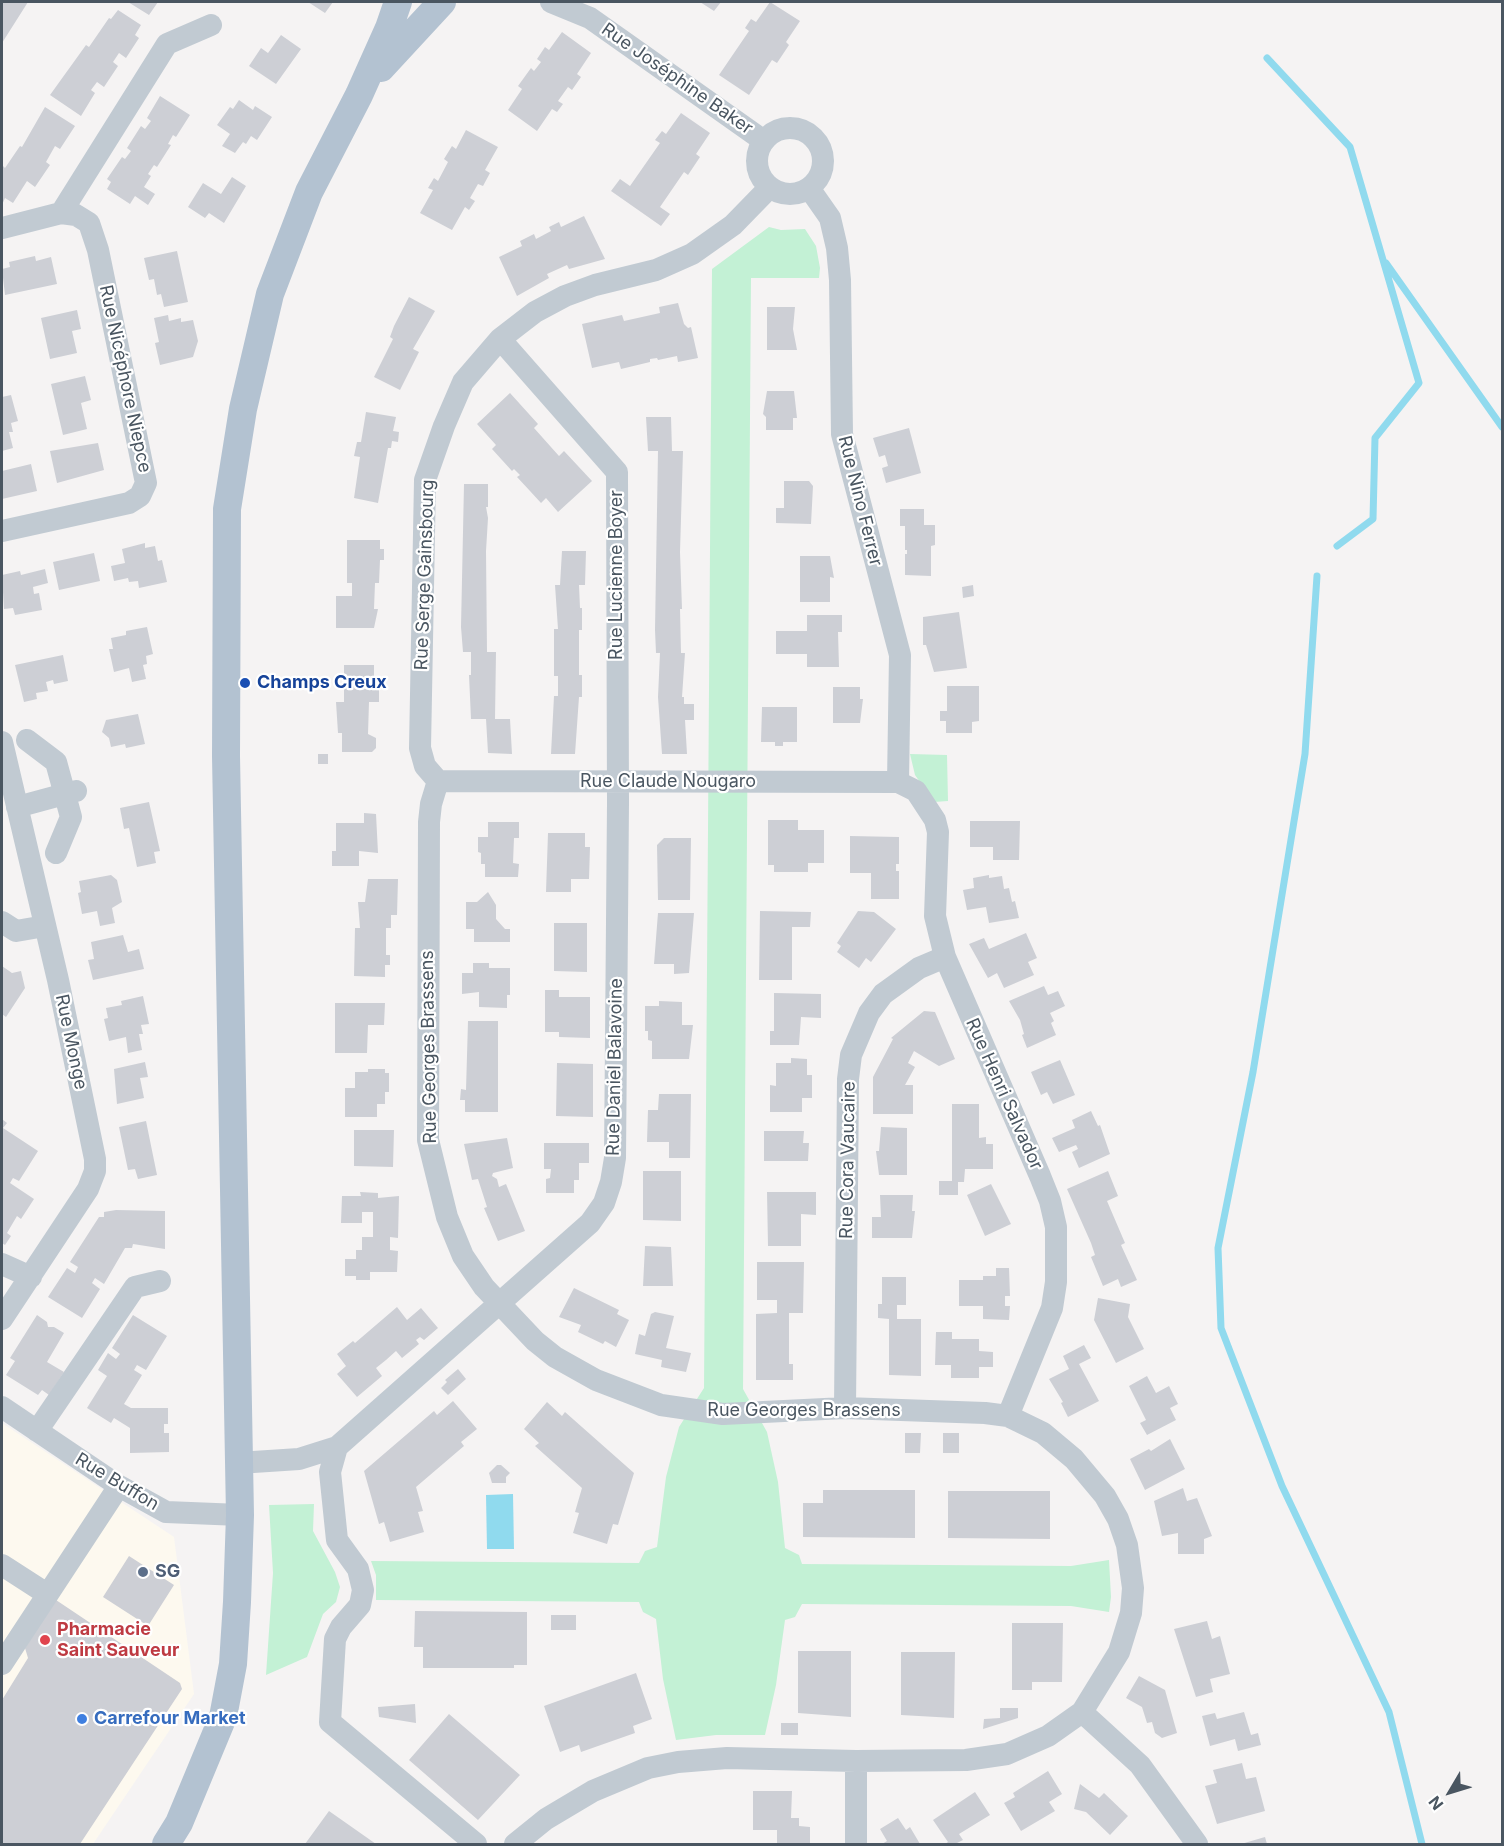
<!DOCTYPE html>
<html>
<head>
<meta charset="utf-8">
<style>
  body { margin:0 }
  #map { position:relative; width:1504px; height:1846px; overflow:hidden; background:#f5f3f3; font-family:Inter,sans-serif }
  canvas { display:block }
  .frame { position:absolute; inset:0; border:3px solid #4a5661; pointer-events:none }
  .north { position:absolute; left:1420px; top:1762px; width:60px; height:60px; -webkit-text-stroke:4px #fff; paint-order:stroke; rotate:232deg; font-size:16px; font-weight:700; line-height:24px; text-align:center; color:#4a5661 }
  .north::after { content:''; display:block; margin:auto; width:21px; height:27px; background:#4a5661; clip-path:polygon(50% 0,100% 100%,50% 72%,0 100%) }
</style>
</head>
<body>
<div id="map">
<canvas width="1504" height="1846"></canvas>
<div class="frame"></div>
<div class="north">N</div>
</div>
<script>
const ctx = document.querySelector('canvas').getContext('2d');
ctx.lineJoin = 'round';
function paint(path, color) {
  ctx.fillStyle = color;
  ctx.fill(path, 'evenodd');
}
function poly(rows) {
  const path = new Path2D();
  for (const r of rows) {
    if (r.length === 3) {
      path.moveTo(r[0] + r[2], r[1]);
      path.arc(r[0], r[1], r[2], 0, 2 * Math.PI);
      continue;
    }
    path.moveTo(r[0], r[1]);
    for (let i = 2; i < r.length; i += 2) path.lineTo(r[i], r[i + 1]);
  }
  return path;
}
function stroke(path, color, width, dash) {
  ctx.strokeStyle = color;
  ctx.lineWidth = width;
  ctx.lineCap = dash ? 'butt' : 'round';
  ctx.setLineDash(dash || []);
  ctx.stroke(path);
}
function write(font, color, halo, rows, align = 'center') {
  ctx.font = font + ' Inter,sans-serif';
  ctx.lineWidth = 4.5;
  ctx.setLineDash([]);
  ctx.textBaseline = 'middle';
  ctx.strokeStyle = halo;
  ctx.fillStyle = color;
  for (const [text, x, y, turn = 0] of rows) {
    ctx.save();
    ctx.translate(x, y);
    ctx.rotate((+turn || 0) * Math.PI / 180);
    ctx.textAlign = isNaN(turn) ? turn : align;
    if (halo) ctx.strokeText(text, 0, 0);
    ctx.fillText(text, 0, 0);
    ctx.restore();
  }
}
const commercial = poly([
  [2,1423,174,1537,194,1694,93,1844,2,1844]
]);
const green = poly([
  [769,227,781,230,805,229,816,246,820,268,819,278,751,278,743,1389,767,1432,778,1482,785,1548,799,1555,802,1564,1071,1566,1109,1560,1111,1597,1109,1612,1071,1606,802,1604,795,1617,785,1620,776,1685,765,1735,716,1735,676,1740,663,1679,656,1619,643,1612,639,1602,376,1600,376,1575,371,1561,639,1563,645,1551,657,1547,666,1477,679,1427,704,1388,712,269],
  [910,754,947,755,948,801,934,802,915,775],
  [314,1504,313,1531,335,1572,340,1587,336,1602,323,1614,307,1657,266,1675,273,1573,269,1505]
]);
const water = poly([
  [513,1494,514,1549,487,1549,486,1495]
]);
const stream = poly([
  [1267,58,1350,147,1419,383,1375,438,1373,519,1337,546],
  [1386,263,1502,427],
  [1317,576,1305,754,1253,1072,1218,1248,1221,1328,1282,1486,1389,1712,1422,1844]
]);
const building = poly([
  [2,2,28,2,2,43],
  [128,2,158,2,149,15],
  [308,2,333,2,325,13],
  [700,2,721,2,714,11],
  [770,2,800,21,786,42,789,45,777,63,772,60,749,95,719,75,749,31,745,28,751,19,756,22],
  [118,10,141,25,135,35,139,38,126,58,119,53,113,62,118,66,104,87,97,82,91,90,95,93,81,116,50,95,86,45,89,47,109,18,111,19],
  [562,32,591,53,577,74,581,77,572,90,568,87,558,101,563,104,557,112,552,109,537,131,508,110,522,89,518,86,531,68,534,71,541,62,537,59,545,47,549,50],
  [281,35,301,49,276,84,249,66,261,48,268,53],
  [160,96,190,115,176,137,173,135,168,144,171,145,157,167,154,165,148,174,151,176,144,187,155,194,148,205,135,196,130,204,107,189,111,182,107,179,122,157,125,159,131,151,127,148,141,126,145,129,151,121,147,118],
  [239,100,253,110,255,106,272,117,257,140,251,136,246,144,243,142,235,153,222,146,230,134,217,125,230,107,233,109],
  [45,107,75,126,60,149,55,146,46,162,50,165,35,187,27,181,13,203,5,198,2,205,2,165,5,168,20,146,22,147],
  [681,113,710,133,696,154,700,157,688,175,684,172,660,207,670,214,661,226,611,191,620,179,630,186,660,143,655,140,662,131,666,134],
  [466,130,498,147,485,170,490,173,483,186,478,184,470,198,475,201,469,210,465,207,452,230,420,213,433,190,428,188,434,178,438,181,448,162,444,159,452,146,456,149],
  [232,177,246,186,224,223,209,213,205,218,188,207,203,183,221,194],
  [584,216,605,259,569,269,567,265,547,274,549,278,517,296,499,257,522,246,520,241,534,234,536,239,551,231,549,227,559,222,561,227],
  [177,251,188,302,164,307,161,294,157,295,154,279,149,280,144,258],
  [35,256,36,261,51,257,57,284,5,295,2,269,10,267,9,262],
  [409,297,435,311,413,349,419,352,400,390,374,377,393,339,390,337,394,326],
  [678,303,684,324,688,328,691,327,698,358,678,362,677,356,658,360,657,358,650,359,650,362,621,369,619,362,592,368,582,324,622,315,624,321,660,313,659,307],
  [767,307,795,307,793,329,797,350,767,350],
  [77,310,81,329,72,331,77,353,50,359,41,318],
  [168,315,169,321,181,318,181,322,193,320,198,341,193,357,160,365,155,343,159,342,154,318],
  [85,376,91,400,81,403,87,429,63,435,51,384],
  [767,391,794,391,797,418,793,418,793,430,766,430,766,417,763,414],
  [510,393,538,424,534,428,559,456,564,451,592,481,558,512,546,498,541,503,530,491,517,477,520,475,514,469,512,471,492,449,496,445,477,424],
  [11,395,18,421,11,423,13,432,9,432,13,448,2,451,2,397],
  [366,412,396,417,393,431,399,432,398,442,392,441,391,448,388,448,378,503,354,498,360,457,354,456,357,442,361,442],
  [646,417,671,417,672,451,683,451,680,552,682,609,680,609,681,653,685,653,682,697,684,697,684,704,694,704,694,720,685,720,687,754,662,754,658,697,660,653,656,653,655,630,658,451,648,451],
  [909,428,921,473,886,483,882,468,888,466,885,455,879,457,873,438],
  [98,443,104,470,57,483,50,451],
  [31,464,37,491,2,499,2,471],
  [784,481,809,481,813,486,811,524,776,523,776,508,784,508],
  [464,484,488,484,488,507,486,507,488,518,486,551,487,652,496,652,495,719,510,719,512,754,488,753,486,719,471,719,469,675,471,675,471,652,463,652,461,627],
  [900,509,924,509,924,525,935,525,935,545,931,546,931,576,905,575,905,554,907,554,907,550,905,550,905,526,900,526],
  [347,540,380,540,380,549,384,549,384,560,380,560,379,583,375,583,374,609,378,609,374,628,336,628,336,596,352,596,352,583,347,583],
  [145,543,145,548,155,546,158,561,162,560,167,582,139,588,138,581,129,582,128,578,114,581,111,566,125,563,122,549],
  [562,551,586,551,585,585,579,585,580,608,582,608,582,630,579,630,579,675,582,675,582,697,579,697,575,754,551,754,554,696,558,696,558,676,554,676,554,629,558,629,555,585,560,585],
  [94,553,100,581,59,590,53,562],
  [800,556,830,556,834,578,830,577,830,602,800,602],
  [45,569,48,583,33,587,34,594,39,593,42,610,15,615,13,608,4,609,2,575,20,571,21,575],
  [973,585,974,596,963,598,962,587],
  [959,612,967,668,934,672,926,645,923,645,923,617],
  [807,615,842,615,842,632,838,632,839,667,807,667,807,654,776,654,776,631,807,631],
  [147,627,153,654,146,656,147,664,143,665,146,679,132,682,129,668,114,672,109,649,113,649,111,638,126,635,126,631],
  [63,655,68,681,54,684,53,680,46,682,48,691,36,693,37,699,24,702,15,665],
  [344,665,374,665,374,681,379,681,379,702,369,702,368,734,376,738,376,748,372,752,342,752,342,733,338,733,336,702,344,702],
  [947,686,979,686,979,721,972,722,972,733,946,733,946,721,940,721,940,711,947,711],
  [833,687,860,687,860,699,863,699,860,723,833,723],
  [762,707,797,707,797,742,783,742,783,746,775,746,775,742,761,742],
  [138,714,145,744,126,748,125,744,111,747,109,738,102,732,106,720],
  [318,754,328,754,328,764,318,764],
  [149,802,160,851,154,852,156,863,137,867,129,828,124,829,120,808],
  [364,813,376,814,378,853,359,851,359,866,332,866,332,851,336,851,336,823,364,823],
  [768,820,798,820,798,830,824,830,824,863,808,863,808,872,774,872,774,865,768,865],
  [970,821,1020,821,1019,860,993,860,993,847,970,847],
  [488,822,519,822,519,838,514,838,513,863,519,864,518,877,485,877,485,864,481,864,481,853,478,852,478,837,488,837],
  [548,833,585,833,585,847,590,847,589,879,571,879,571,892,546,892],
  [850,836,899,837,899,864,896,864,896,871,899,871,899,899,871,899,871,873,850,873],
  [664,838,691,838,690,900,658,900,657,845],
  [111,875,117,880,122,902,112,908,115,923,100,926,97,911,82,914,78,893,81,892,79,881],
  [989,875,989,878,1002,876,1004,889,1009,888,1012,902,1015,901,1019,918,989,923,986,907,967,910,963,890,974,888,973,878],
  [368,879,398,879,397,915,391,915,391,928,386,928,386,955,390,955,390,965,385,965,385,977,354,976,355,928,360,928,358,902,365,902],
  [488,892,496,905,496,919,505,929,510,929,510,942,474,942,474,929,466,929,466,902,477,902],
  [760,911,811,912,810,927,792,927,792,980,759,980],
  [858,911,874,912,896,929,871,962,866,958,859,968,837,952,841,946,837,943],
  [658,913,694,913,689,973,674,974,674,964,654,964],
  [554,923,587,923,587,972,554,971],
  [1026,933,1037,958,1028,962,1034,975,1004,988,997,973,988,978,969,944,984,938,989,949],
  [123,935,128,952,139,949,144,969,93,980,88,960,94,959,91,942],
  [473,963,489,963,489,968,510,968,510,995,507,995,507,1008,479,1007,479,992,462,994,462,973,473,973],
  [2,966,12,973,21,971,25,988,6,1017,2,1014],
  [1044,986,1048,995,1058,991,1065,1006,1050,1013,1054,1021,1051,1023,1056,1035,1027,1048,1022,1035,1024,1034,1020,1020,1009,1001],
  [545,990,559,990,559,997,590,997,590,1038,559,1037,559,1032,545,1032],
  [774,993,821,994,821,1018,801,1017,799,1045,770,1045,770,1031,774,1031],
  [143,996,149,1024,141,1025,143,1034,139,1034,142,1050,128,1053,126,1037,109,1041,104,1019,108,1018,106,1008,122,1005,121,1001],
  [659,1001,682,1002,682,1025,693,1025,689,1059,652,1059,652,1041,648,1040,648,1031,645,1031,645,1006,659,1006],
  [335,1003,385,1003,384,1025,368,1025,367,1053,335,1053],
  [924,1011,935,1012,955,1059,939,1066,914,1051,908,1063,915,1067,905,1085,913,1085,913,1114,873,1114,873,1077,893,1039,891,1038],
  [468,1021,498,1021,498,1112,465,1112,465,1100,460,1100,461,1089,466,1090],
  [791,1058,807,1059,807,1075,812,1075,812,1098,802,1098,802,1112,770,1112,770,1085,776,1086,776,1063,791,1063],
  [1060,1060,1075,1095,1053,1104,1047,1092,1041,1095,1031,1072],
  [145,1062,148,1077,140,1078,144,1098,117,1104,114,1069],
  [557,1063,593,1064,593,1117,556,1116],
  [368,1069,385,1069,385,1073,389,1073,389,1092,385,1092,385,1104,377,1104,377,1117,345,1117,345,1088,355,1088,355,1072,368,1072],
  [659,1094,691,1094,690,1158,669,1158,669,1142,647,1142,648,1110,658,1110],
  [952,1104,979,1104,979,1138,986,1137,986,1144,993,1144,993,1169,965,1169,964,1182,958,1182,958,1195,939,1195,939,1181,952,1181],
  [1091,1111,1098,1126,1100,1125,1110,1154,1079,1168,1072,1152,1078,1149,1076,1145,1059,1152,1052,1138,1075,1128,1072,1120],
  [2,1119,7,1123,3,1128,38,1151,19,1181,13,1178,10,1183,34,1199,21,1219,17,1216,7,1233,11,1236,5,1245,2,1243],
  [146,1121,157,1175,138,1179,135,1169,128,1170,119,1127],
  [881,1127,907,1128,907,1175,879,1175,876,1151,879,1151],
  [354,1130,394,1130,393,1167,354,1166],
  [764,1131,804,1131,803,1143,809,1143,808,1161,764,1161],
  [507,1138,513,1168,493,1173,492,1176,497,1179,499,1187,506,1184,525,1231,498,1241,484,1208,487,1207,478,1179,472,1180,464,1144],
  [544,1143,589,1143,589,1163,579,1163,579,1180,574,1180,574,1193,546,1193,546,1179,550,1178,551,1169,544,1169],
  [643,1171,681,1171,681,1221,643,1220],
  [1108,1171,1118,1196,1107,1201,1125,1243,1121,1245,1137,1280,1121,1287,1118,1279,1103,1286,1091,1257,1095,1255,1091,1243,1067,1189],
  [991,1184,1011,1224,985,1236,967,1195],
  [360,1192,378,1193,378,1198,399,1196,398,1238,390,1237,390,1250,398,1251,397,1272,370,1272,370,1280,356,1280,356,1276,345,1276,345,1259,356,1259,356,1250,362,1250,362,1237,373,1237,373,1212,362,1212,362,1223,341,1223,342,1196,361,1196],
  [767,1192,816,1192,816,1215,801,1214,801,1246,768,1246],
  [880,1195,913,1195,912,1211,915,1211,912,1238,872,1238,872,1217,881,1217],
  [116,1210,165,1211,165,1249,133,1244,132,1248,125,1248,104,1284,95,1278,92,1283,100,1289,82,1318,48,1297,67,1268,75,1273,78,1267,70,1262,99,1217,104,1217,104,1212],
  [645,1246,671,1247,673,1286,643,1286],
  [757,1262,804,1262,803,1313,789,1313,789,1364,793,1364,793,1380,756,1380,756,1314,777,1313,777,1300,757,1300],
  [996,1268,1009,1268,1010,1296,1005,1296,1005,1306,1010,1306,1009,1320,983,1319,983,1306,959,1306,959,1280,983,1280,983,1276,996,1276],
  [882,1277,906,1277,906,1305,897,1305,897,1319,921,1319,921,1376,889,1375,889,1319,878,1318,878,1304,882,1304],
  [574,1288,619,1310,617,1314,629,1320,616,1347,605,1341,603,1344,578,1332,581,1325,559,1317],
  [1098,1298,1130,1304,1128,1317,1144,1349,1116,1363,1094,1320],
  [397,1307,407,1320,421,1308,438,1328,424,1340,420,1337,416,1340,419,1344,402,1358,396,1351,386,1360,376,1368,382,1376,357,1397,337,1374,346,1366,337,1354,353,1341,355,1343],
  [655,1312,674,1316,666,1348,691,1353,686,1372,661,1367,662,1360,635,1354,639,1334,645,1336,651,1314],
  [37,1315,47,1322,48,1327,54,1327,64,1333,47,1362,64,1372,49,1395,42,1390,38,1395,6,1375,15,1361,10,1358],
  [133,1315,167,1336,146,1370,137,1365,134,1370,142,1375,124,1404,131,1408,168,1408,168,1424,164,1424,164,1433,169,1433,169,1452,130,1453,130,1428,114,1418,111,1423,87,1408,107,1376,98,1370,108,1353,116,1359,120,1354,112,1348],
  [936,1332,952,1332,952,1339,979,1339,979,1351,993,1352,993,1367,979,1367,979,1378,951,1378,951,1365,935,1365],
  [1084,1345,1091,1358,1079,1364,1099,1401,1068,1417,1061,1403,1063,1402,1049,1379,1069,1369,1063,1356],
  [458,1369,466,1379,448,1395,441,1388,447,1382,445,1380],
  [1147,1376,1156,1393,1169,1386,1178,1404,1170,1408,1176,1420,1147,1435,1140,1423,1146,1420,1129,1386],
  [453,1401,477,1429,461,1442,464,1446,416,1487,423,1511,418,1512,424,1532,390,1542,384,1522,379,1524,364,1471,434,1411,437,1415],
  [547,1402,562,1416,565,1412,634,1473,618,1525,613,1524,607,1544,573,1533,579,1513,575,1512,582,1488,535,1446,539,1443,524,1429],
  [905,1433,921,1433,920,1453,905,1453],
  [943,1433,959,1433,959,1453,943,1453],
  [1170,1439,1185,1469,1145,1490,1130,1459,1149,1449,1151,1451],
  [497,1465,501,1465,510,1473,506,1477,506,1483,492,1483,489,1473],
  [1183,1488,1187,1501,1197,1498,1212,1536,1204,1539,1204,1554,1178,1554,1178,1533,1162,1536,1154,1501],
  [823,1490,915,1490,915,1538,803,1537,803,1503,823,1503],
  [948,1491,1050,1491,1050,1539,948,1538],
  [129,1556,174,1585,148,1626,103,1597],
  [56,1600,180,1683,182,1689,80,1844,2,1844,2,1700,28,1658,25,1648],
  [415,1611,527,1612,527,1665,514,1665,514,1668,423,1668,423,1647,414,1647],
  [551,1615,576,1615,576,1630,551,1630],
  [1207,1621,1212,1639,1220,1636,1230,1674,1210,1679,1213,1692,1196,1697,1174,1629],
  [1012,1623,1063,1623,1062,1682,1032,1682,1032,1690,1012,1690],
  [798,1651,851,1651,851,1717,798,1713],
  [901,1652,955,1652,954,1718,901,1715],
  [636,1673,652,1719,633,1726,635,1733,581,1752,579,1745,560,1752,544,1706],
  [1139,1676,1165,1690,1177,1733,1162,1738,1155,1733,1152,1722,1147,1723,1142,1707,1126,1698],
  [415,1704,416,1723,379,1717,378,1707],
  [1000,1708,1018,1708,1018,1718,983,1729,984,1719,1000,1718],
  [1244,1712,1251,1735,1258,1733,1261,1745,1238,1751,1235,1739,1210,1746,1202,1716,1215,1713,1217,1719],
  [449,1714,520,1775,478,1820,409,1760],
  [781,1723,798,1723,798,1735,781,1735],
  [1242,1763,1246,1779,1256,1777,1265,1811,1217,1824,1205,1786,1217,1783,1213,1770],
  [1048,1771,1062,1794,1049,1802,1055,1811,1021,1831,1004,1803,1015,1797,1013,1793],
  [1080,1784,1099,1798,1104,1793,1128,1816,1110,1835,1086,1812,1074,1809],
  [753,1791,792,1791,791,1818,799,1818,799,1826,810,1827,810,1843,777,1843,777,1830,753,1830],
  [975,1792,990,1815,959,1834,963,1840,955,1844,945,1844,948,1842,933,1820],
  [329,1811,376,1844,305,1844],
  [898,1818,906,1830,910,1827,920,1844,882,1844,887,1841,880,1829],
  [1265,1837,1267,1844,1241,1844]
]);
const minor = poly([
  [551,2,590,18,764,141],
  [790,161,33],
  [809,188,830,218,837,248,840,280,842,434,900,655,898,782],
  [61,213,167,44,211,25],
  [2,228,61,213,76,215,89,223,98,250,146,483,140,496,129,503,2,531],
  [27,740,56,762,71,817,56,853],
  [2,742,58,980,95,1159,95,1171,88,1189,2,1319],
  [438,781,431,804,429,822,428,1140,447,1217,463,1256,484,1287,535,1341,555,1357,596,1380,661,1405,723,1414,845,1408,985,1413,1008,1416,1043,1433,1074,1459,1105,1496,1118,1519,1127,1545,1133,1588,1131,1613,1119,1652,1082,1712,1048,1736,1007,1754,966,1760,856,1761,727,1758,678,1762,648,1768,593,1791,546,1819,515,1844],
  [438,781,898,782,916,791,935,820,938,832,935,916,945,957,1040,1176,1050,1201,1056,1227,1056,1282,1052,1308,1008,1416],
  [438,781,425,766,420,748,425,480,444,426,463,382,500,339,535,312,565,296,595,285,656,270,692,254,733,225,770,187],
  [17,807,76,791],
  [2,922,16,931,45,926],
  [2,1264,31,1277],
  [2,1407,119,1486,166,1512,240,1515],
  [845,1408,848,1079,851,1055,869,1013,883,994,919,968,945,957],
  [37,1431,135,1287,160,1281],
  [238,1463,299,1459,337,1447],
  [2,1565,47,1594],
  [2,1664,119,1486],
  [1082,1712,1140,1765,1197,1844],
  [476,1844,330,1722,335,1639,341,1627,360,1605,363,1590,358,1569,337,1540,330,1472,337,1447,590,1223,604,1203,611,1182,615,1158,618,803,617,472,500,339],
  [856,1844,856,1761]
]);
const major = poly([
  [381,68,442,2],
  [166,1844,179,1823,223,1717,233,1664,237,1602,240,1515,226,756,227,509,243,409,270,294,309,192,359,95,389,28,398,2]
]);
const markers = [
  [245,683,6,"#1a4fb4"],
  [143,1572,6,"#5c6f8a"],
  [45,1640,6,"#e0444e"],
  [82,1719,6,"#3f7fe0"]
];
const streetNames = [
  ["Rue Joséphine Baker",677,79,35],
  ["Rue Nicéphore Niepce",125,379,78],
  ["Rue Nino Ferrer",860,501,76],
  ["Rue Serge Gainsbourg",425,575,-88],
  ["Rue Lucienne Boyer",617,575,-90],
  ["Rue Claude Nougaro",668,782],
  ["Rue Monge",71,1042,78],
  ["Rue Georges Brassens",429,1047,-91],
  ["Rue Daniel Balavoine",615,1067,-89],
  ["Rue Henri Salvador",1004,1094,66],
  ["Rue Cora Vaucaire",848,1160,-89],
  ["Rue Georges Brassens",804,1411],
  ["Rue Buffon",117,1482,31]
];
const transitNames = [
  ["Champs Creux",257,683]
];
const serviceNames = [
  ["SG",155,1572]
];
const healthNames = [
  ["Pharmacie",57,1630],
  ["Saint Sauveur",57,1651]
];
const shopNames = [
  ["Carrefour Market",94,1719]
];
paint(commercial, '#fdf9ef');
paint(green, '#c3f1d5');
paint(water, '#90daee');
stroke(stream, '#90daee', 7);
paint(building, '#cdcfd5');
stroke(minor, '#c1cad2', 22);
stroke(major, '#b3c2d1', 28);
for (const [x, y, r, color] of markers) {
  const dot = new Path2D();
  dot.arc(x, y, r, 0, 2 * Math.PI);
  ctx.fillStyle = color;
  ctx.fill(dot);
  stroke(dot, '#fff', 2);
}
write('18px', '#4a5661', '#fff', streetNames);
write('bold 18px', '#164399', '#fff', transitNames, 'left');
write('bold 18px', '#4e5e75', '#fff', serviceNames, 'left');
write('bold 18px', '#be3a42', '#fff', healthNames, 'left');
write('bold 18px', '#366cbe', '#fff', shopNames, 'left');
</script>
</body>
</html>
